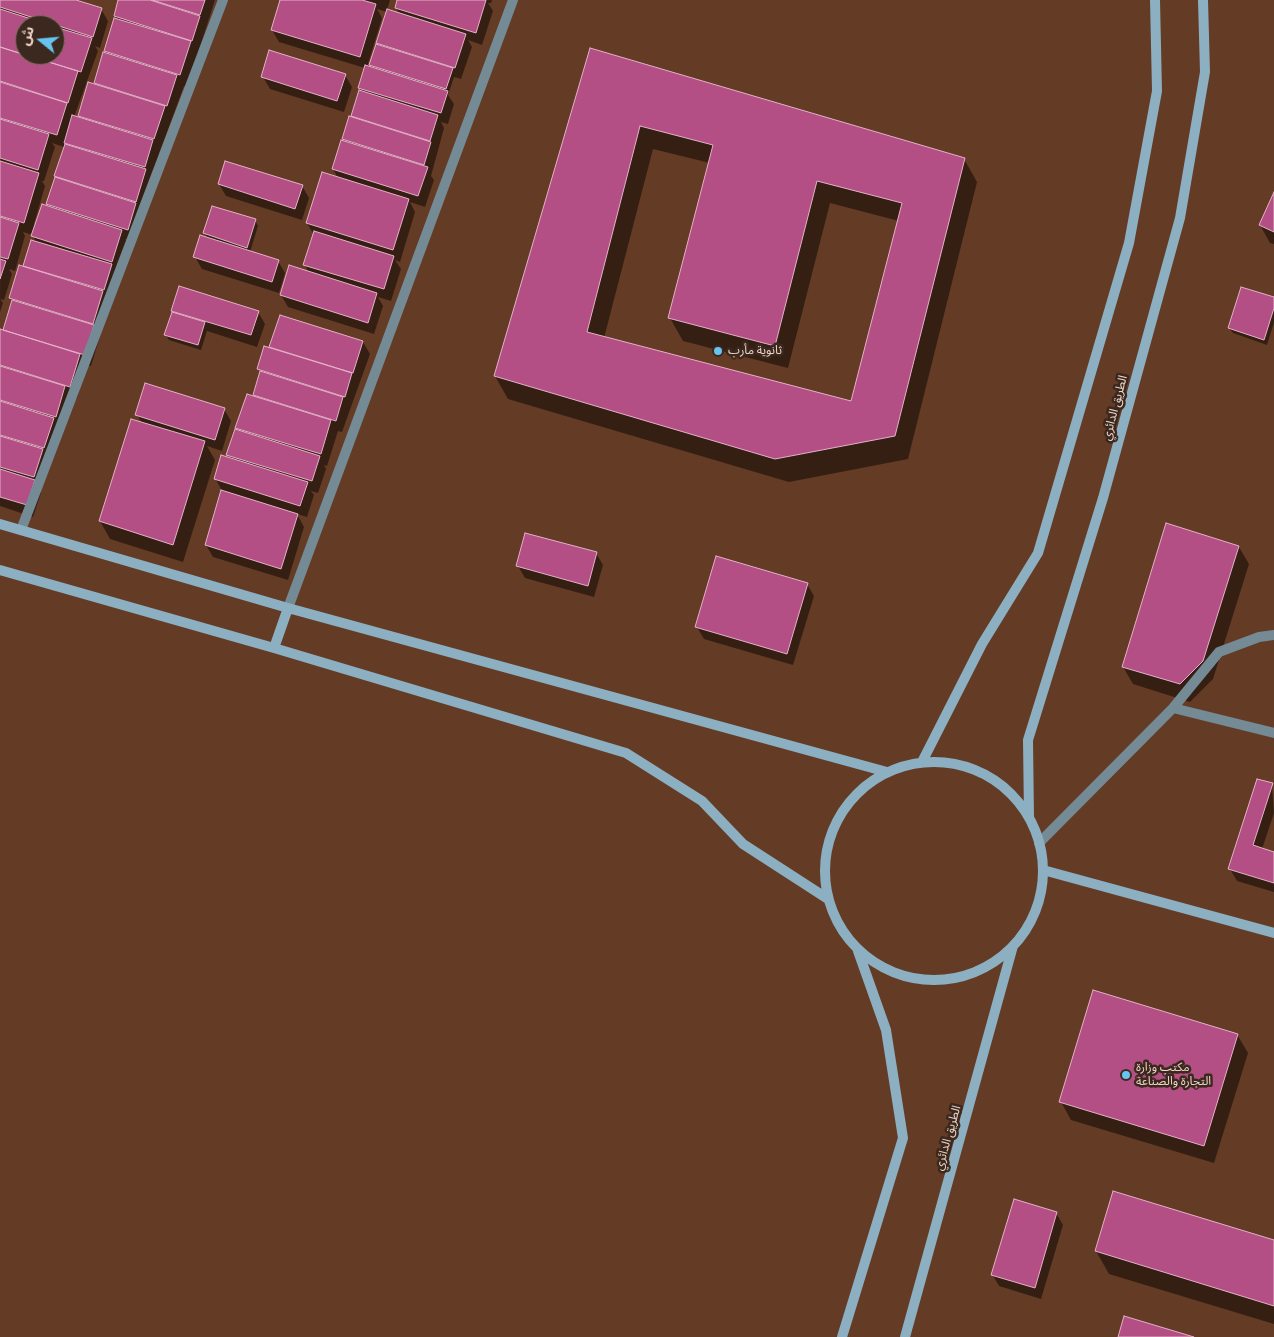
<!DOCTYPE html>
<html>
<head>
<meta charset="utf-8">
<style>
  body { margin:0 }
  #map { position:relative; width:1274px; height:1337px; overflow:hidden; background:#643b25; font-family:"PT Sans Narrow","Noto Sans Arabic",sans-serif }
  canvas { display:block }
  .north { position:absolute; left:15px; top:15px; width:50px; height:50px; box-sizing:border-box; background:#3b281e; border:1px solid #836d62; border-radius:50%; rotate:287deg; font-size:14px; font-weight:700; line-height:20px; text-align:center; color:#efd5c8 }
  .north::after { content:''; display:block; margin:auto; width:18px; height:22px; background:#66c4ef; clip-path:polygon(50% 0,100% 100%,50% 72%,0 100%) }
</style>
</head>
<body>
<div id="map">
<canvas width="1274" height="1337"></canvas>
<div class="north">ش</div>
</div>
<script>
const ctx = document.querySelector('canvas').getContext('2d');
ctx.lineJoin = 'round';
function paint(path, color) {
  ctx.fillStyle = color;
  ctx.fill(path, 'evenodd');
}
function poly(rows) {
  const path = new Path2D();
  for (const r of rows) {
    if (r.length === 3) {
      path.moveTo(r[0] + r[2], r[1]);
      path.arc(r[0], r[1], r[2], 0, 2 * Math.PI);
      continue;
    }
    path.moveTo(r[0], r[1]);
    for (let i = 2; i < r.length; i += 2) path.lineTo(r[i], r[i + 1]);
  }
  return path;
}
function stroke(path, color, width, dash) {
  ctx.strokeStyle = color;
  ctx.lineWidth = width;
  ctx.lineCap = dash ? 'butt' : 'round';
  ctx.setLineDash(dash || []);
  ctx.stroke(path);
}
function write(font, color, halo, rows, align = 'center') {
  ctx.font = font + ' "PT Sans Narrow","Noto Sans Arabic",sans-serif';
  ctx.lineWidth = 5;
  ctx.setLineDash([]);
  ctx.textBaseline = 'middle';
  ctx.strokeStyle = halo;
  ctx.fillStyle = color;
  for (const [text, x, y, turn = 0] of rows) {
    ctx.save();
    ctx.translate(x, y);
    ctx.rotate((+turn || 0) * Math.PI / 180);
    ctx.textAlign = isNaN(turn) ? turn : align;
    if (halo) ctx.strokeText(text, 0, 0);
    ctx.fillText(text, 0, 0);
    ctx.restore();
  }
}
const shadow = poly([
  [1,0,73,0,101,9,108,21,100,48,95,46,98,51,74,117,78,118,89,84,94,86,117,20,115,16,120,0,215,0,187,87,184,86,160,151,134,241,125,239,128,243,91,366,87,365,77,398,69,396,39,488,41,493,33,517,0,506,0,331,4,332,13,303,10,298,23,268,32,241,36,243,33,235,23,232,25,236,15,271,9,269,12,274,4,300,0,299,3,303,0,312],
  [25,25,55,25,55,55,25,55],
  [52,143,64,147,48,204,50,208,36,225,34,224,45,186,42,181,44,181,55,147],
  [281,0,390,0,387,10,400,15,396,8,399,0,492,0,491,3,488,3,493,11,482,45,468,40,472,47,461,79,454,77,448,95,454,104,448,124,441,122,444,128,431,176,434,180,425,207,410,202,415,212,400,262,395,260,401,269,391,301,378,297,383,306,374,334,288,307,281,295,290,267,309,273,305,265,314,235,307,223,338,178,333,169,346,143,344,139,360,92,362,92,360,88,365,68,279,42,272,30],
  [377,9,387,12,377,43,380,47,371,65,373,69,367,67,382,18],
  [591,50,964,159,977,182,908,459,789,482,508,399,495,376],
  [653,149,710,163,670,318,683,341,788,368,830,203,899,221,852,403,604,338],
  [345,75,352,87,344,112,270,89,263,77],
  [219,184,302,186,309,198,302,220,226,196],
  [1274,195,1274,244,1270,243,1260,225],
  [255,220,258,226,250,252,278,261,285,273,279,293,202,269,195,257,208,239,205,233],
  [1274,298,1274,322,1267,345,1233,333,1229,328],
  [172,311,258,312,265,324,257,347,207,331,201,350,169,340,165,334,174,314],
  [280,317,363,342,370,354,342,432,338,431,327,466,324,465,326,469,318,493,311,491,314,495,307,517,297,514,304,527,288,580,213,557,206,545,222,491,215,478,230,459,228,455,247,395,253,397,261,373,258,369,270,349],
  [224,409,231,421,222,451,207,446,215,460,183,562,110,539,100,521,142,423,137,415],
  [1239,547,1249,564,1213,679,1190,702,1133,684,1123,667],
  [596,553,603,565,594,597,525,578,518,566],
  [807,584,814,596,793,665,704,639,697,627],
  [1272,785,1274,813,1262,849,1274,853,1274,892,1237,881,1230,869],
  [1094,992,1238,1036,1248,1053,1214,1163,1071,1120,1061,1102],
  [1056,1213,1063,1225,1041,1299,999,1286,992,1274],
  [1274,1241,1274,1324,1109,1274,1096,1251]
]);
const building = poly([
  [0,0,76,0,102,8,93,37,0,7,0,0],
  [118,0,150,0,200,16,192,41,114,16,118,0],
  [152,0,205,0,200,15,152,0],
  [280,0,362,0,376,4,360,57,271,30,280,0],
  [397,0,486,0,476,33,395,8,397,0],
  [0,9,50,25,25,25,25,55,0,47,0,9],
  [387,9,466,34,455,68,376,43,387,9],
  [114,18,191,41,180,75,104,51,114,18],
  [55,27,92,38,81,72,26,55,55,55,55,27],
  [376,44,453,68,446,89,369,65,376,44],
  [0,47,78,71,68,103,0,81,0,47],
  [590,48,965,158,895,436,775,459,494,376,590,48],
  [640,126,713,145,668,318,775,346,817,181,902,203,851,401,587,332,640,126],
  [269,50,346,74,337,101,261,77,269,50],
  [103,52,177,75,167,106,94,83,103,52],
  [365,65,448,91,441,113,358,88,365,65],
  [0,82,67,103,57,135,0,118,0,82],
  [88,82,165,106,154,139,78,116,88,82],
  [359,90,438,115,430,141,351,116,359,90],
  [72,115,153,140,145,167,64,143,72,115],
  [349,116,431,142,424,165,342,139,349,116],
  [0,119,49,134,38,170,0,158,0,119],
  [341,140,428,167,418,196,332,169,341,140],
  [65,144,146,169,136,202,54,176,65,144],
  [0,161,39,173,24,223,0,216,0,161],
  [225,161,303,185,295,209,218,184,225,161],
  [322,172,409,199,393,250,306,223,322,172],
  [55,177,136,203,128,230,46,204,55,177],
  [1274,192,1274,232,1259,225,1274,192],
  [42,204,122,230,112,262,31,236,42,204],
  [212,206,256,219,247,248,203,233,212,206],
  [0,217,19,223,8,259,0,257,0,217],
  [314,231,394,256,384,289,303,265,314,231],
  [200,235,279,260,272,282,193,257,200,235],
  [31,240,112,264,104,290,23,266,31,240],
  [0,259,6,261,0,279,0,259],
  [19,265,103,291,93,324,9,298,19,265],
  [289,265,377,293,368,323,280,295,289,265],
  [179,286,259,311,251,335,171,311,179,286],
  [1241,287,1274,297,1274,308,1264,340,1228,328,1241,287],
  [12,300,94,325,85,355,3,330,12,300],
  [172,312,205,322,198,345,164,335,172,312],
  [280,315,363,341,353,373,269,347,280,315],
  [0,329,80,354,70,387,0,365,0,329],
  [264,346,352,373,345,397,257,369,264,346],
  [0,366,65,386,56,417,0,400,0,366],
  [260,371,343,397,336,421,253,395,260,371],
  [145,383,225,408,215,440,135,415,145,383],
  [247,394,331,420,321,454,235,428,247,394],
  [0,401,54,418,44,448,0,435,0,401],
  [131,419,205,441,173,545,99,521,131,419],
  [235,429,320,456,312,481,226,455,235,429],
  [0,436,43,449,34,477,0,467,0,436],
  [221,455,308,482,300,506,214,479,221,455],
  [0,469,35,480,27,505,0,497,0,469],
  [221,490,298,514,281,569,205,545,221,490],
  [1166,523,1239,546,1203,661,1180,684,1122,667,1166,523],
  [525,533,597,552,588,586,516,566,525,533],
  [716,556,808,583,787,654,695,627,716,556],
  [1257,779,1273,783,1253,845,1274,852,1274,883,1228,869,1257,779],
  [1093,990,1238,1034,1204,1146,1059,1102,1093,990],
  [1113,1191,1274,1240,1274,1306,1095,1251,1113,1191],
  [1014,1199,1057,1212,1035,1288,991,1275,1014,1199],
  [1124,1316,1194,1337,1118,1337,1124,1316]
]);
const street = poly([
  [21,530,223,0],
  [288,608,513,0],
  [1173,708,1274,733],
  [1039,843,1173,708,1219,652,1259,637,1274,635]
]);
const secondary = poly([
  [0,524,288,608,887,772],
  [0,570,274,648,626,753,702,801,743,844,828,899],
  [274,648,288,608],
  [922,762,982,644,1038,553,1129,243,1157,91,1155,0],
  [934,871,109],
  [1029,817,1028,740,1103,498,1180,218,1205,72,1203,0],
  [1043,870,1274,933],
  [842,1337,903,1138,886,1030,858,951],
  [905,1337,1013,946]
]);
const markers = [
  [718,351,5,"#66c4ef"],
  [1126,1075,5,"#66c4ef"]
];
const poiNames = [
  ["ثانوية مأرب",728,351],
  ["مكتب وزارة",1136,1068],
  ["التجارة والصناعة",1136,1082]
];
const streetNames = [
  ["الطريق الدائري",1115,408,-75],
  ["الطريق الدائري",948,1138,-74]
];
paint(shadow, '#0007');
paint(building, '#b34f84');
stroke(building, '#e4b1c8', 1);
stroke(street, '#748a95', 10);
stroke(secondary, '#8cb0c1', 10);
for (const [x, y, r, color] of markers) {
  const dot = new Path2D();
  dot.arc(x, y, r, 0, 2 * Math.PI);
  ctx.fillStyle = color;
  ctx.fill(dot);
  stroke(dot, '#3b281e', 2);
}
write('12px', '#efd5c8', '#3b281e', poiNames, 'left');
write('12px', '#efd5c8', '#3b281e', streetNames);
</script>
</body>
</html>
